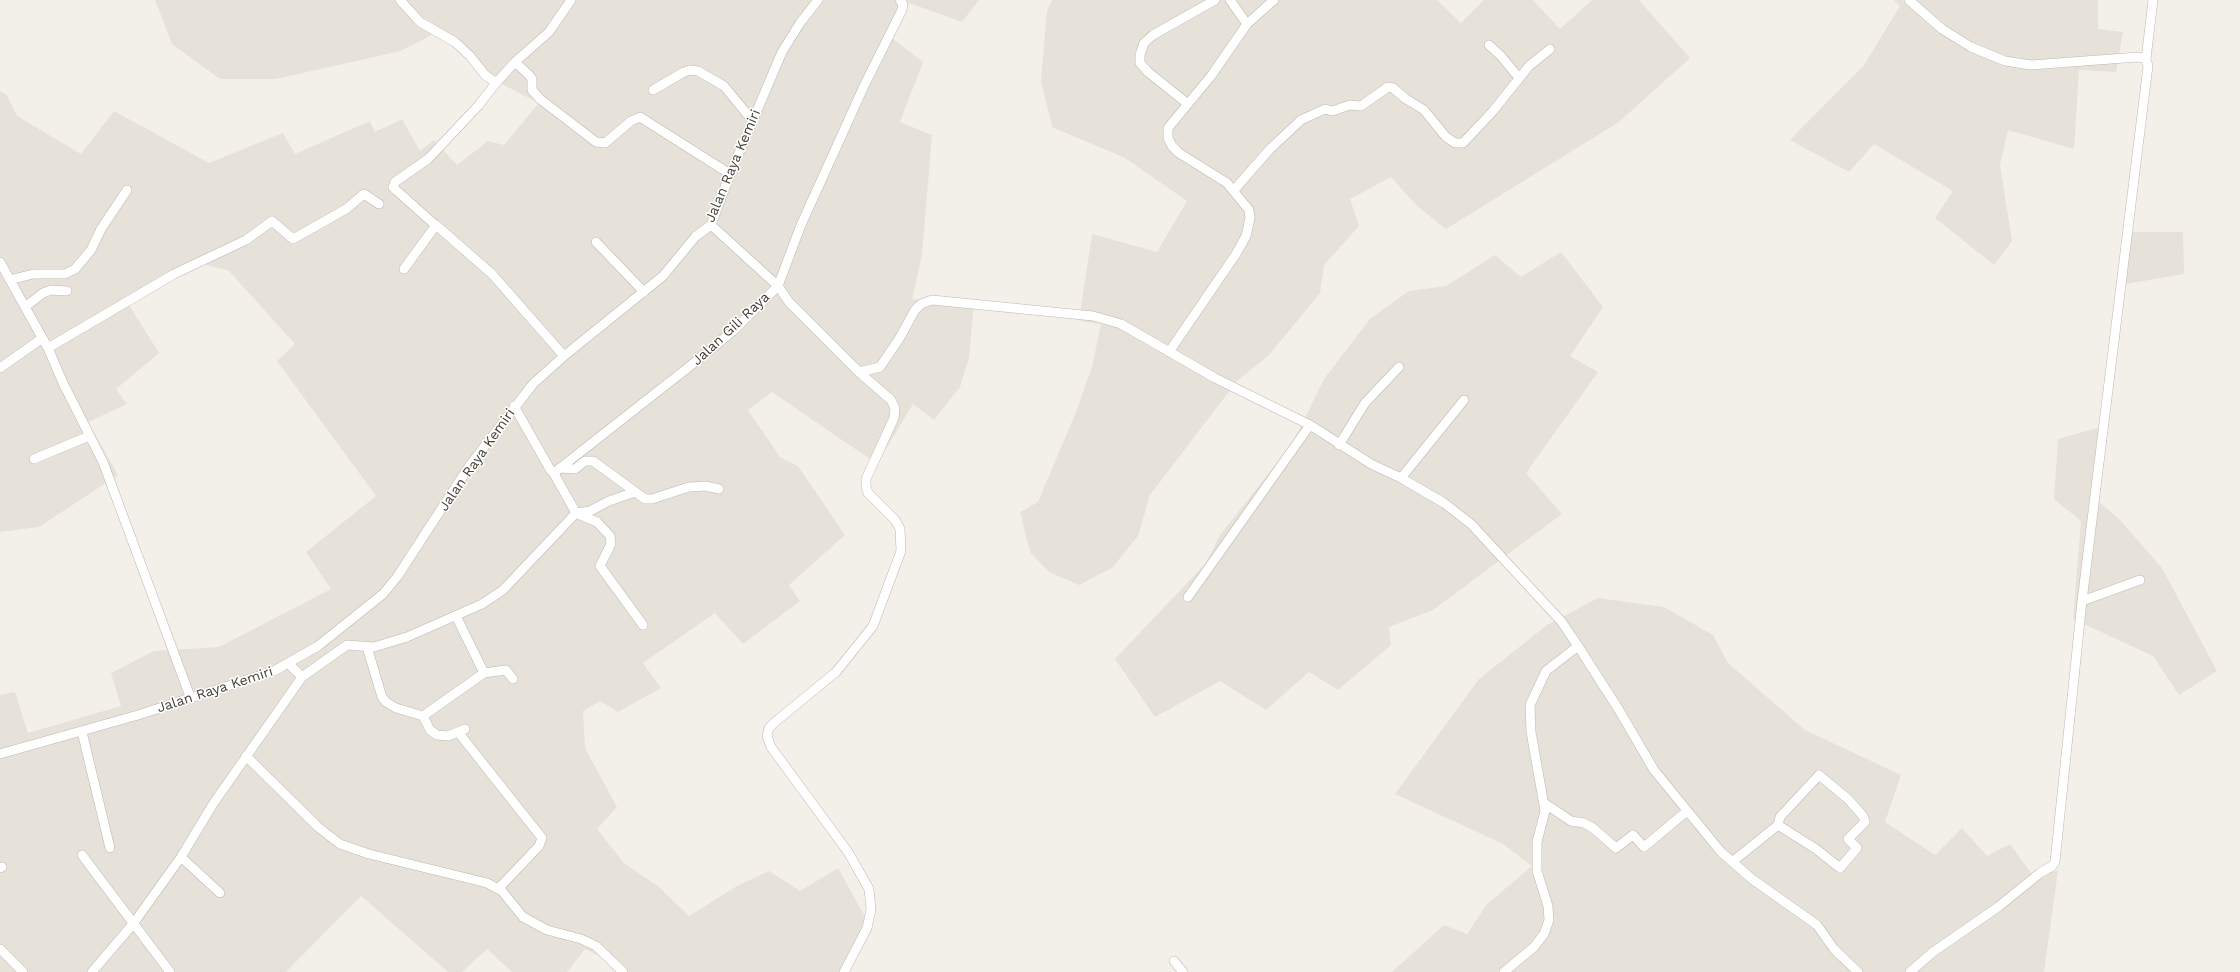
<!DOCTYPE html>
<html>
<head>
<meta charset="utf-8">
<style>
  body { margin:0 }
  canvas { display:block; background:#f3f0ea }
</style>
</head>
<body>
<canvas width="2240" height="972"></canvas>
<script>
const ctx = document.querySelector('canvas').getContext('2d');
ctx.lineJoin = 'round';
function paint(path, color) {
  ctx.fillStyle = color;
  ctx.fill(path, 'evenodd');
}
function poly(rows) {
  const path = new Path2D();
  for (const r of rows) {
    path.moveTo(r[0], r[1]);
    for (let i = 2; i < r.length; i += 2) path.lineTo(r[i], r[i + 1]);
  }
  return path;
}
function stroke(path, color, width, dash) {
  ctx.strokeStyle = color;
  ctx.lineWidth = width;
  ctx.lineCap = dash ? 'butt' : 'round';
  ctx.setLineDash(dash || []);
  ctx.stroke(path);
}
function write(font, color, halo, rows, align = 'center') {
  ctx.font = font + ' "Work Sans",sans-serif';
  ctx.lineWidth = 3;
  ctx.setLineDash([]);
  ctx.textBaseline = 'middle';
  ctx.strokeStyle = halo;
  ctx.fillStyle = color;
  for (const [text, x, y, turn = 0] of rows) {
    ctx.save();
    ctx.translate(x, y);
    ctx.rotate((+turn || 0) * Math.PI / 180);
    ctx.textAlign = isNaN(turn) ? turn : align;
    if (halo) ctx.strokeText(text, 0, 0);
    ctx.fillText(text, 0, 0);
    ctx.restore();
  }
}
const residential = poly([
  [155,0,979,0,962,22,909,3,892,38,923,62,900,122,932,135,922,255,912,299,974,304,969,358,960,387,934,420,913,404,877,464,772,392,748,410,780,457,798,466,845,535,789,585,800,601,743,644,715,613,643,663,661,688,618,712,600,701,583,711,585,748,617,807,597,829,624,863,659,887,689,916,737,886,769,871,800,891,838,868,864,915,863,935,841,972,623,972,625,969,585,949,567,972,512,972,487,949,462,972,448,972,361,896,286,972,0,972,0,695,15,692,28,733,121,706,111,673,154,651,219,647,331,589,306,552,376,496,277,361,295,344,229,271,200,263,129,305,159,353,116,389,127,404,88,422,118,475,39,527,0,532,0,91,7,95,17,116,81,154,114,111,209,163,283,133,295,154,370,121,375,132,402,119,420,151,434,140,457,165,488,141,504,145,539,103,488,77,441,30,401,51,276,79,220,79,172,44],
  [1052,0,1437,0,1461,23,1484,0,1533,0,1560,29,1592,0,1639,0,1690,58,1619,122,1446,229,1417,206,1391,177,1350,199,1359,226,1324,265,1320,293,1269,355,1237,381,1150,495,1138,536,1112,568,1079,585,1049,572,1030,552,1020,512,1038,502,1076,412,1092,367,1101,324,1079,321,1092,234,1157,252,1187,201,1125,158,1052,127,1041,81,1047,11],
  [1894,0,2098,0,2098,29,2123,32,2116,72,2079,70,2074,149,2008,130,2000,165,2012,241,1994,265,1935,218,1953,191,1874,144,1849,172,1790,140,1864,65,1900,6],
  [2122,232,2183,232,2184,274,2120,285],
  [1561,252,1603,307,1570,356,1598,372,1526,473,1562,514,1433,610,1389,627,1391,645,1338,690,1309,672,1266,710,1220,681,1155,717,1115,659,1206,563,1220,535,1292,444,1324,379,1370,319,1409,291,1446,286,1495,255,1521,277],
  [2108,425,2098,501,2119,519,2162,568,2217,671,2179,695,2153,656,2073,619,2081,521,2054,499,2058,439],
  [1598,598,1664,607,1713,635,1728,663,1805,730,1901,775,1885,822,1935,855,1962,828,1987,856,2010,844,2031,873,2058,871,2044,972,1392,972,1444,925,1467,934,1487,904,1532,866,1503,844,1395,794,1479,679,1547,625]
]);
const minor = poly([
  [400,0,420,22,455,42,470,56,485,75,496,83,515,62,549,32,571,0],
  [1230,0,1247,24],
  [1909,0,1942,29,1971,47,2005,61,2031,65,2138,57,2146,59,2148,66,2082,601,2055,862,2052,866,2040,873,1998,907,1933,952,1910,972],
  [1489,45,1501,56,1519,78],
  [2146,59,2153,0],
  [515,62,529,75,532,79,532,90,540,99,596,142,605,143,631,121,640,117,730,174],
  [653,90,684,72,690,70,698,71,724,86,752,120],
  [1188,104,1148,72,1140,63,1140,55,1144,43,1153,35,1215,0],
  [1234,190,1270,149,1301,120,1325,109,1332,111,1350,105,1361,106,1388,87,1393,88,1406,99,1424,110,1446,137,1455,143,1463,143,1493,111,1529,66,1550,49],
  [434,224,396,190,393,187,395,182,428,159,478,106,496,83],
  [711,225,778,286,789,302,859,372,880,367,899,339,915,310,921,304,932,300,1093,316,1121,324,1215,378,1310,425,1371,464,1401,478,1444,503,1471,524,1561,621,1578,646,1546,671,1530,705,1531,732,1545,811,1537,842,1537,871,1548,906,1549,920,1544,934,1534,947,1504,972],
  [596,242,644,292],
  [0,262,25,307],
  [404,269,436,225,492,274,564,356],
  [10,280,33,274,65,274,75,269,91,250,101,229,127,190],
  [67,291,51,290,43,293,25,307,48,348,63,383,103,462,191,699],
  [48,348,174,274,246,240,272,221,293,239,346,209,364,194,379,204],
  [1169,352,1236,254,1246,236,1250,218,1249,210,1227,183,1179,153,1172,146,1168,138,1168,128,1211,76,1247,24,1274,0],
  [0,368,41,339],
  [514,406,551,471,555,472,690,366,733,331,778,286,801,225,864,86,902,10,903,4,900,0],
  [1339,445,1365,403,1399,367],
  [34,459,89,436],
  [560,468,575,469,585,461,593,461,645,499,652,499,689,487,705,486,719,489],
  [553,472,576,513,597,522,610,536,611,544,600,566,643,625],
  [1401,478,1464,400],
  [1188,597,1310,425],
  [2082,601,2140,580],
  [456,616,484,673,506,670,513,679],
  [1578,646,1619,710,1654,770,1721,852,1752,879,1817,925,1834,949,1858,972],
  [367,647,382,697,386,702,396,708,423,716,430,730,437,735,448,736,465,729],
  [289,664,302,677],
  [423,716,484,673],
  [82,732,110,848],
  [458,732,542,838,539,846,498,889],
  [0,754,138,715,274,671,318,646,383,594,397,577,470,465,533,384,564,356,663,276,696,236,711,225,730,174,782,52,800,23,818,0],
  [246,756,318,827,340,844,369,854,487,883,502,891,523,917,547,930,581,939,596,946,623,972],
  [1544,803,1571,821,1584,823,1593,828,1616,848,1633,835,1644,847,1687,811],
  [82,855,170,972],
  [181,857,220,893],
  [1732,862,1778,825,1780,817,1819,775,1848,799,1863,816,1865,822,1848,839,1857,848,1840,868,1816,849,1778,825],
  [0,868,2,867],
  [0,949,23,972],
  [1174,961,1183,972],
  [92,972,133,924,181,857,213,804,302,677,347,645,374,647,407,637,482,604,503,590,576,513,590,511,609,501,635,492],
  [844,972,867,928,871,910,869,889,848,852,771,747,767,736,769,728,775,722,836,672,873,626,901,551,900,529,895,520,868,493,866,486,866,479,894,418,895,408,891,400,859,372]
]);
const streetNames = [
  ["Jalan Raya Kemiri",733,166,-67],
  ["Jalan Gili Raya",731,329,-43],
  ["Jalan Raya Kemiri",477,460,-55],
  ["Jalan Raya Kemiri",215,690,-18]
];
paint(residential, '#e6e2d9');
stroke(minor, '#beb7ae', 10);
stroke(minor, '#fff', 9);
write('14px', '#464139', '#fff', streetNames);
</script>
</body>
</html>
